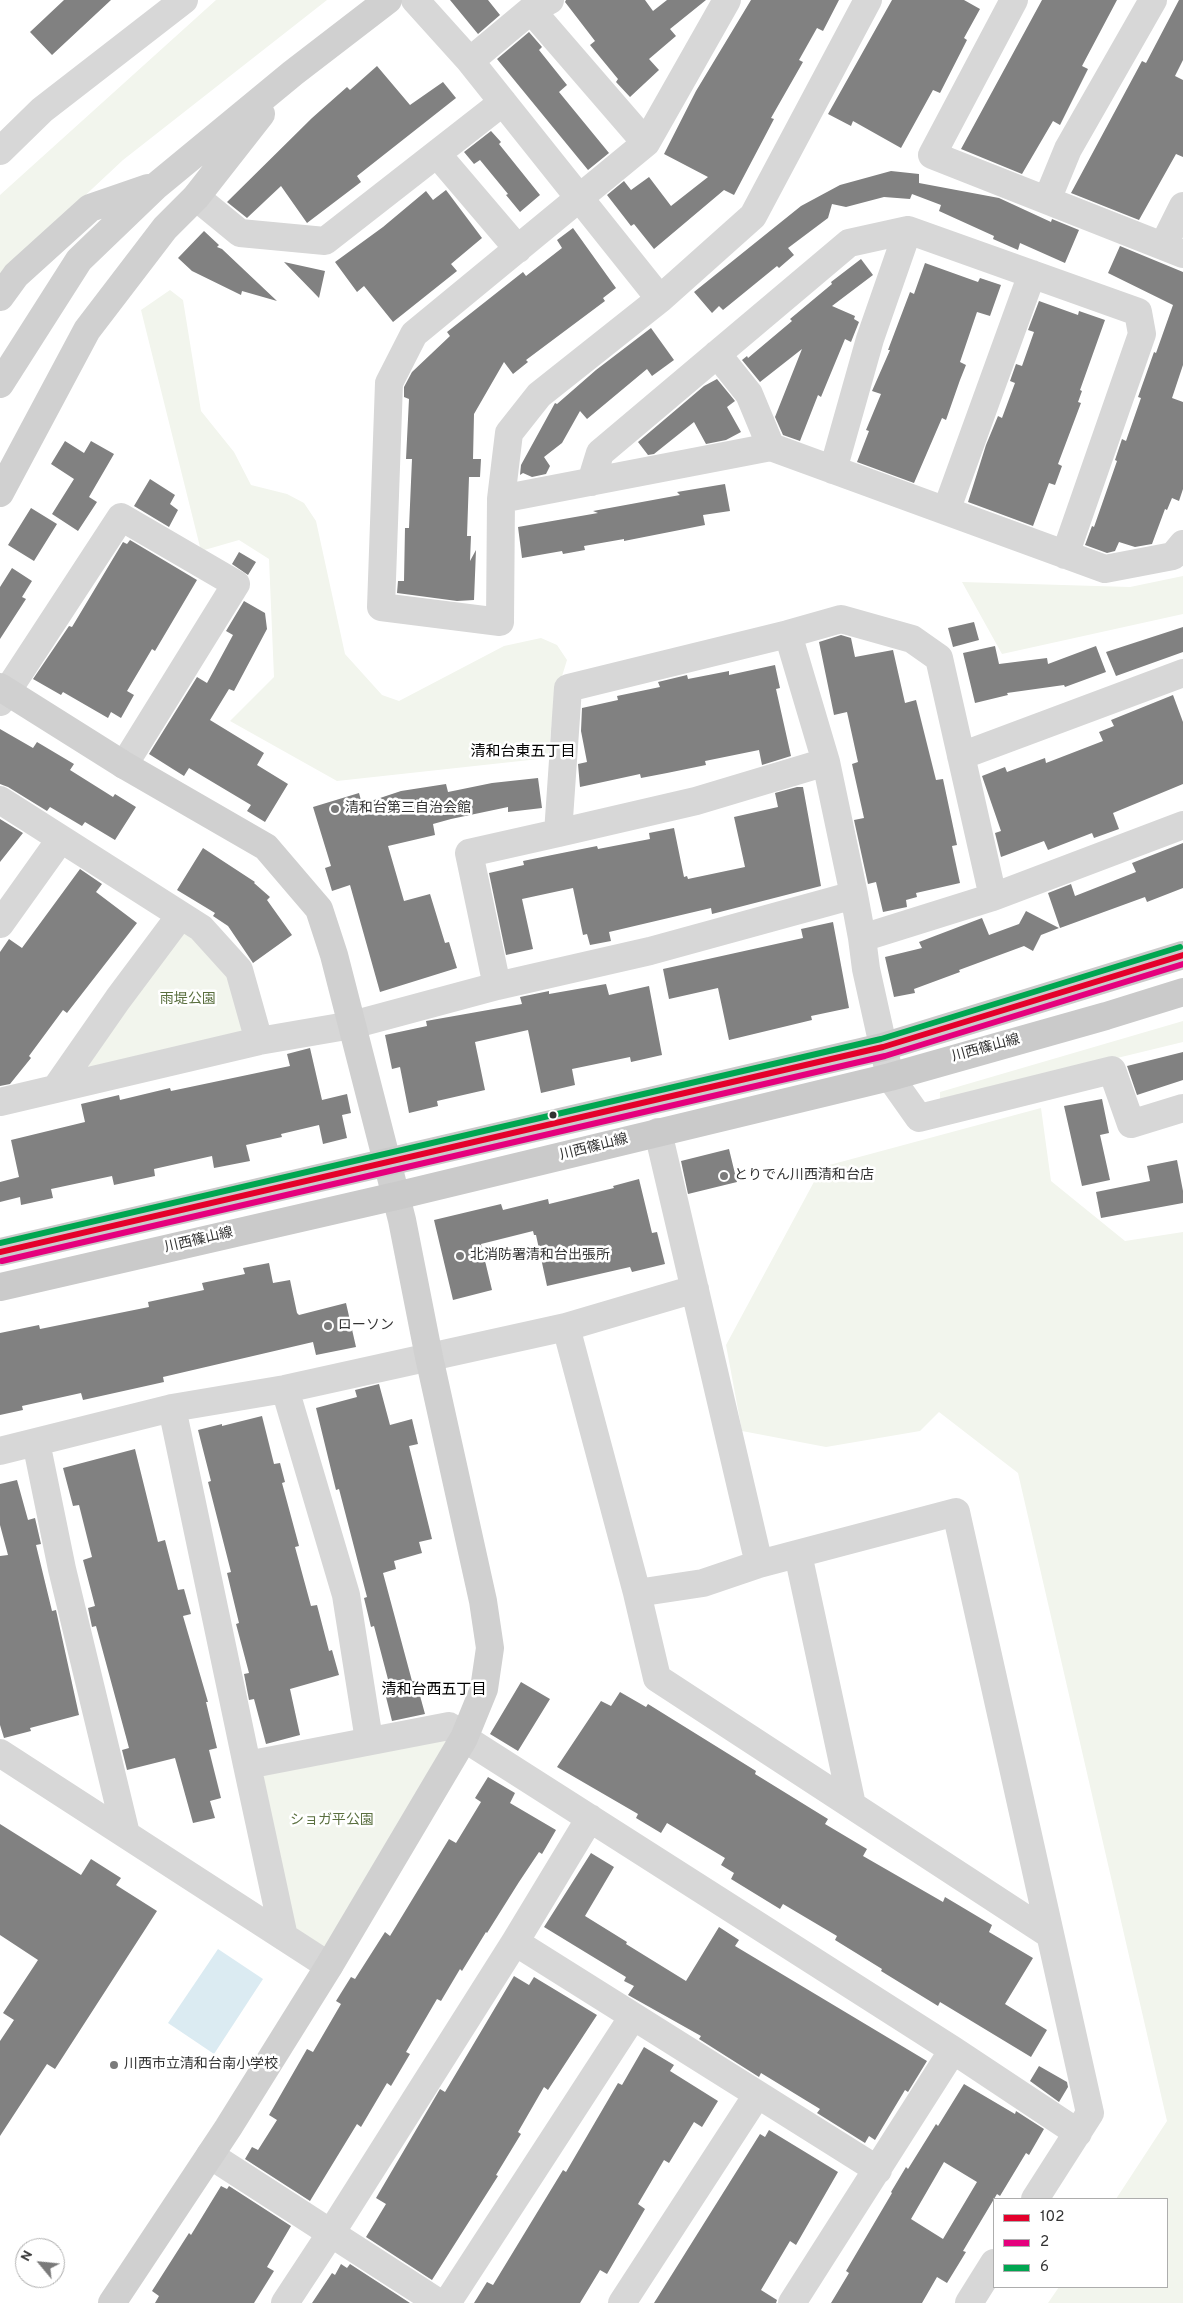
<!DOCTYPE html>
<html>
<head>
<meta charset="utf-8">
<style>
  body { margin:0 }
  #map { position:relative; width:1183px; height:2303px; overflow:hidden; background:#fff; font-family:Overpass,sans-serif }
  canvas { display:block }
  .legend { position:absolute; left:993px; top:2198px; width:175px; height:90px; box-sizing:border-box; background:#fff; border:1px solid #adadad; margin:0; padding:6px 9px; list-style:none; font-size:15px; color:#333 }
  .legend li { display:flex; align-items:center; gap:10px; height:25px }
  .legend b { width:25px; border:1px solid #adadad }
  .north { position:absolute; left:15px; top:2238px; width:50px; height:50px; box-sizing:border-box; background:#fff; border:1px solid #adadad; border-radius:50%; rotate:298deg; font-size:14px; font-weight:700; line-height:20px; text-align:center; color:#333 }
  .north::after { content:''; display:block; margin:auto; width:18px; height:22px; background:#7a7a7a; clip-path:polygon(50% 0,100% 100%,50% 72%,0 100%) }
</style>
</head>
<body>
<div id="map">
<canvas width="1183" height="2303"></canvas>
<ul class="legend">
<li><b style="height:6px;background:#e4002b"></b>102</li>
<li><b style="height:6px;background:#e5007d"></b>2</li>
<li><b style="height:6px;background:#00a651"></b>6</li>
</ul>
<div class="north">N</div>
</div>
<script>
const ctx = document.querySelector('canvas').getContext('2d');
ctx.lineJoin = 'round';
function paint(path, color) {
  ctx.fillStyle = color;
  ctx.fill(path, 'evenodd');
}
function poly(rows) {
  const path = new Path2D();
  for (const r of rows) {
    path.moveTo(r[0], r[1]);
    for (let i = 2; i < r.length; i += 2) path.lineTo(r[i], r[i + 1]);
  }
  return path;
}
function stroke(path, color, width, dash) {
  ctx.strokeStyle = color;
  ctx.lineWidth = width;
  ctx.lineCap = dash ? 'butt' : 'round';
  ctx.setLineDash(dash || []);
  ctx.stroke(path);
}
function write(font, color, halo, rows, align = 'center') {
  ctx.font = font + ' Overpass,"Noto Sans JP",sans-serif';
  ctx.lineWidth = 5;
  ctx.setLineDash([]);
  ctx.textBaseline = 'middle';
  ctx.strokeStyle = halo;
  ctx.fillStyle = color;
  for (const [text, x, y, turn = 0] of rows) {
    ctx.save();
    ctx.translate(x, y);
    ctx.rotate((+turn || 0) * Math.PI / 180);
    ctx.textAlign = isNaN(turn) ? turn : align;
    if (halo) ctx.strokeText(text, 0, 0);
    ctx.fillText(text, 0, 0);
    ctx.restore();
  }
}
const green = poly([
  [216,0,327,0,123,160,0,275,0,195],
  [170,290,183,300,201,411,234,452,251,485,287,494,304,503,316,521,345,654,382,695,399,701,504,646,541,638,557,645,567,660,554,702,548,758,337,781,230,721,274,677,269,559,239,540,201,551,141,310],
  [1183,576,1183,614,1002,654,962,582,1130,587],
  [180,916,239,970,259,1041,56,1088],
  [1183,1021,1183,1042,940,1101,940,1092],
  [1041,1108,1051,1181,1125,1241,1183,1232,1183,2303,1048,2303,1059,2287,1167,2287,1167,2199,1116,2199,1167,2121,1018,1473,939,1412,920,1431,826,1447,742,1431,726,1345,822,1167],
  [449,1726,464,1738,329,1966,284,1937,247,1765]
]);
const water = poly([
  [218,1949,263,1979,214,2054,168,2023]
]);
const building = poly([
  [64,0,111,0,52,55,30,32],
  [450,0,488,0,500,15,478,34],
  [566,0,645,0,653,11,667,0,706,0,670,29,676,36,649,59,659,70,630,97,616,82,618,79,590,45,595,41,565,2],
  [751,0,839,0,823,31,817,28,799,60,803,62,771,118,774,119,734,195,724,190,654,249,634,224,631,226,607,195,624,181,631,190,649,177,671,206,708,177,664,154,696,91],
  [892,0,964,0,980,9,964,38,967,40,940,93,933,90,901,148,853,121,851,126,828,114],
  [1042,0,1117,0,1082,66,1088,69,1060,125,1053,121,1022,174,961,149],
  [1179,0,1183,0,1183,60,1175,76,1183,80,1183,157,1176,154,1139,220,1071,193,1142,61,1146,63],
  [529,32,542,47,539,50,567,85,559,92,609,153,588,170,497,59],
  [377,66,410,105,443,82,456,98,357,176,361,182,307,223,281,186,247,218,227,202,312,118,347,87,350,90],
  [491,131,501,142,499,144,540,195,520,212,506,195,508,194,480,160,474,164,464,152],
  [891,171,919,174,919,183,999,198,1051,222,1052,219,1079,230,1065,263,1020,243,1018,250,993,239,994,236,939,211,941,205,912,194,910,199,884,197,846,207,832,204,828,218,788,248,794,255,779,268,777,266,723,310,719,306,712,313,694,292,801,206,840,185],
  [446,190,482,238,451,264,457,271,393,322,364,286,357,292,335,262,383,227,426,191,433,200],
  [573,228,616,288,603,298,605,301,526,360,528,362,513,374,504,362,474,414,473,459,481,459,480,477,469,477,467,536,471,536,470,561,476,550,474,600,457,601,397,593,398,581,404,581,405,528,409,528,412,459,406,459,409,399,404,397,404,387,412,372,450,336,447,332,523,272,526,276,562,248,557,240],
  [204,231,219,245,217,247,222,249,277,301,242,291,241,295,192,271,178,258],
  [1120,246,1183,272,1183,365,1172,398,1183,402,1183,489,1179,501,1172,498,1167,510,1165,509,1152,544,1135,547,1119,542,1115,551,1107,553,1085,545,1092,526,1094,527,1117,461,1115,460,1122,439,1126,441,1141,398,1138,397,1154,352,1156,353,1173,305,1108,273],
  [861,259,873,275,832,306,855,316,854,319,859,322,851,342,845,339,821,397,818,395,800,441,783,435,775,417,802,349,760,382,742,360,747,356,748,358,792,321,790,319,832,284,831,282],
  [284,262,325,271,319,298],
  [925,263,978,282,980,278,1001,285,990,316,977,312,960,362,966,365,960,380,946,420,942,418,914,483,857,462,869,431,866,430,881,394,872,391,890,350,888,350,910,292,914,294],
  [1039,301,1078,315,1079,311,1105,320,1080,390,1082,391,1078,402,1081,403,1058,464,1062,466,1055,485,1049,483,1033,526,968,502,986,445,998,416,1002,418,1015,383,1010,381,1016,364,1022,366,1034,332,1028,330],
  [651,328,674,360,652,376,647,369,587,419,580,411,562,443,544,457,550,466,546,474,532,477,523,473,520,475,521,465,555,403,557,404,596,370],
  [717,379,735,401,727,407,741,432,726,440,706,444,694,422,654,454,648,455,638,442,704,386],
  [65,441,84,453,91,441,114,454,89,497,97,502,78,531,52,514,74,479,51,464],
  [150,479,175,495,170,504,178,510,169,527,134,506],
  [725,484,730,511,703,515,705,525,624,541,624,539,584,546,585,550,563,554,562,551,522,558,518,527,598,513,593,511,680,495,677,492],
  [31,508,57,524,34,561,8,545],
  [130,540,197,580,155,651,152,649,127,691,134,695,121,718,111,712,108,718,63,692,61,695,33,679,69,626,72,627,123,542,127,544],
  [239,552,256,562,248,575,232,564],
  [12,568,32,581,22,597,26,599,0,639,0,587],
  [244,601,265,613,267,629,234,691,229,689,210,720,264,753,257,765,288,784,265,822,247,811,251,805,189,768,184,776,149,754,197,677,207,683,233,635,226,631],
  [974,622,979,640,953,647,948,628],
  [1183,627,1183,652,1116,676,1106,652],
  [841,635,851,638,855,657,893,650,905,703,916,700,936,780,943,779,957,845,952,846,960,883,916,893,917,897,906,900,907,907,883,912,876,882,868,884,854,820,864,818,852,764,858,762,847,712,834,715,819,642],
  [995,646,999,664,1047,658,1048,664,1096,646,1106,672,1065,687,1064,685,1007,693,1008,695,975,703,963,653],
  [775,665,780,688,776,689,791,756,762,765,759,750,705,761,706,765,667,773,641,778,640,774,580,787,578,764,587,762,581,731,582,708,618,700,617,696,660,687,658,682,687,675,688,679,729,671,729,675],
  [1173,695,1183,722,1183,784,1113,813,1119,829,1094,838,1092,833,1048,850,1044,841,1001,857,995,833,1001,831,982,776,1005,767,1007,772,1045,758,1046,763,1103,741,1099,732,1114,726,1111,720],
  [0,729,33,748,37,742,74,764,70,770,113,797,115,794,136,807,115,840,85,822,82,826,50,807,47,811,8,787,0,784],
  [538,778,542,808,508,812,508,807,451,819,433,824,435,835,388,846,404,901,430,894,445,943,449,942,457,968,380,992,350,885,332,891,325,868,331,866,313,807,359,793,362,804,401,791,446,784,448,792,492,783],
  [797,787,803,787,821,886,712,914,711,908,609,932,611,941,590,945,587,934,583,935,573,888,522,899,533,949,506,955,489,873,524,865,523,861,552,855,597,846,598,849,650,839,649,833,674,828,684,877,687,876,688,879,745,867,734,817,778,807,775,793],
  [0,819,23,833,0,862],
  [1183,843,1183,888,1147,902,1145,897,1060,928,1048,893,1071,884,1075,896,1136,872,1132,863],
  [203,848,255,882,254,883,270,897,267,900,292,935,253,963,228,926,213,916,215,913,177,890],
  [80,869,102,884,96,892,137,923,67,1013,63,1010,29,1056,31,1058,10,1084,0,1086,0,952,9,939,22,948],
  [1026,911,1059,928,1041,935,1033,951,1024,946,959,970,960,972,914,989,915,993,894,997,885,957,922,948,919,942,982,918,989,935,1019,924],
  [833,922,849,1008,811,1016,812,1020,729,1040,718,988,669,999,663,969,803,938,801,929],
  [606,984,609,995,649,986,662,1055,631,1062,630,1057,572,1069,575,1085,541,1093,528,1030,475,1042,485,1090,437,1101,438,1106,409,1113,400,1067,392,1069,385,1035,427,1026,426,1021,522,1004,520,997,549,991,549,994],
  [310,1048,322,1100,347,1094,351,1113,342,1115,347,1138,323,1144,319,1125,281,1134,282,1137,246,1145,250,1161,214,1168,212,1156,154,1169,155,1176,114,1185,112,1176,51,1189,53,1198,21,1205,20,1197,0,1202,0,1182,19,1177,11,1140,85,1122,81,1104,119,1095,120,1100,170,1088,171,1091,290,1066,287,1054],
  [1183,1052,1183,1080,1137,1095,1127,1066],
  [1102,1099,1109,1133,1100,1135,1110,1180,1082,1186,1064,1106],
  [729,1149,737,1182,688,1194,681,1161],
  [1177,1160,1183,1191,1183,1203,1101,1218,1096,1192,1150,1181,1147,1166],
  [639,1179,652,1233,657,1232,665,1264,632,1272,630,1267,547,1286,536,1235,534,1235,533,1231,481,1244,492,1290,453,1300,434,1220,501,1204,503,1210,548,1199,549,1204,614,1188,613,1186],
  [269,1263,273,1283,290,1280,297,1313,299,1315,346,1303,356,1347,316,1355,313,1342,163,1377,164,1382,83,1400,81,1393,22,1406,23,1410,0,1415,0,1333,39,1325,40,1329,149,1307,148,1302,204,1290,202,1283,245,1274,243,1268],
  [379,1384,390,1425,412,1419,418,1444,409,1446,432,1539,419,1542,422,1553,394,1561,396,1569,383,1573,412,1681,416,1681,425,1714,392,1721,384,1689,390,1687,374,1626,371,1627,364,1598,367,1597,339,1489,336,1490,316,1408,357,1397,355,1390],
  [262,1416,274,1464,280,1463,285,1482,282,1483,299,1546,295,1547,311,1606,317,1605,329,1651,332,1650,339,1675,290,1689,300,1735,266,1744,254,1699,249,1700,244,1674,249,1673,236,1624,239,1623,227,1573,231,1572,208,1482,211,1481,198,1430,222,1424,222,1426],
  [135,1449,158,1542,165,1540,178,1590,184,1589,191,1614,183,1616,208,1702,206,1702,217,1748,209,1750,221,1798,210,1801,215,1818,193,1823,175,1758,127,1770,122,1750,129,1748,96,1626,92,1627,88,1608,95,1606,83,1560,92,1557,79,1505,73,1506,63,1468],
  [17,1480,28,1520,35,1518,41,1544,36,1545,52,1611,56,1610,79,1715,30,1728,31,1731,4,1738,0,1725,0,1556,8,1555,0,1525,0,1484],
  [521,1682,550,1699,518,1751,490,1734],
  [620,1692,646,1707,648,1704,756,1771,755,1774,828,1819,825,1824,867,1849,863,1856,943,1902,945,1897,992,1925,989,1932,1033,1958,1005,2004,1047,2030,1031,2057,940,2002,938,2006,881,1971,882,1969,835,1940,837,1936,783,1904,780,1909,731,1879,734,1873,721,1865,725,1858,667,1823,661,1833,636,1818,638,1814,557,1767,601,1701,611,1706],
  [488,1777,515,1793,510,1803,556,1830,542,1854,539,1852,519,1882,487,1933,486,1932,462,1971,460,1969,441,2001,437,1999,406,2052,410,2054,391,2086,387,2083,361,2127,357,2124,310,2201,245,2159,252,2147,258,2150,277,2120,269,2115,307,2049,313,2052,341,2004,336,2001,351,1977,355,1979,385,1932,390,1936,449,1839,456,1843,481,1802,475,1798],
  [0,1824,81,1875,91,1859,121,1878,116,1885,157,1911,55,2069,47,2064,0,2136,0,2041,14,2020,3,2013,38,1960,0,1935],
  [591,1853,614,1867,585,1916,627,1942,626,1944,686,1981,719,1927,739,1940,735,1946,927,2061,908,2092,905,2090,875,2140,869,2136,865,2143,817,2113,820,2109,761,2073,759,2077,699,2039,701,2036,628,1995,634,1986,624,1981,626,1977,544,1927],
  [514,1976,529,1985,534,1977,597,2015,548,2090,544,2087,518,2132,521,2134,496,2175,498,2176,432,2280,366,2237,386,2204,376,2198,440,2089,445,2092],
  [644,2047,674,2065,670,2071,718,2101,702,2127,694,2122,669,2163,664,2160,638,2204,645,2209,607,2274,600,2270,580,2303,474,2303,487,2282,493,2285,563,2170,566,2172,618,2083,622,2085],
  [1039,2066,1067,2082,1068,2087,1059,2102,1030,2081],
  [964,2084,1015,2114,1016,2111,1044,2129,1029,2155,1026,2153,1000,2196,997,2194,963,2251,966,2252,947,2283,937,2277,922,2303,831,2303,849,2273,846,2271,892,2193,891,2192,906,2167,908,2169,936,2124,938,2126],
  [944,2162,977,2182,943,2239,911,2219],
  [769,2130,838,2172,796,2245,790,2241,761,2290,777,2300,776,2303,654,2303,760,2134,765,2137],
  [221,2186,227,2189,229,2186,291,2226,267,2267,274,2271,254,2303,155,2303,159,2296,152,2291,189,2233,191,2235],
  [341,2264,347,2268,350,2264,410,2303,312,2303,332,2273,335,2275]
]);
const street = poly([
  [415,0,470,61,660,299,753,216,868,0],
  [727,0,646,143,414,334,389,383,381,607,500,622,501,499,771,447,1105,569,1173,556,1183,544],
  [1014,0,932,155,1183,254],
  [531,10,646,143],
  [470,61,531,10,550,0],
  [0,151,42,110,184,0],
  [437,154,518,249],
  [196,197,240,233,325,241,503,102],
  [1047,200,1068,149,1153,0],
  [1163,246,1183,206],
  [717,354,749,394,771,447],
  [833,470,870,339,908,230],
  [591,482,600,453,849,243,908,230,1138,312,1142,334,1065,555],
  [501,499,509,433,539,395,660,299],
  [946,511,1032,274],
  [788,634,841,619,912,639,939,658,993,897,1183,825],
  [0,702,121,517,236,584,124,765],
  [961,756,1183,673],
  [0,800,201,928,239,970,259,1041],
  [558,833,696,801,826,762],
  [854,895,862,938,866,969,890,1077,919,1118,1112,1070,1131,1124,1183,1108],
  [0,924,60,840],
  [862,938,993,897],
  [56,1088,118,999,180,916],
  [0,1102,259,1041,352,1025,497,986,650,951,854,895,826,762,788,634,568,688,558,833,469,853,497,986],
  [658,1132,759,1564,956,1512,1090,2113,1035,2199],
  [566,1327,637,1593,657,1678,1049,1934],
  [285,1389,346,1595,369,1740],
  [172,1408,247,1765],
  [36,1442,62,1569,126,1834],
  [0,1451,172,1408,285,1389,566,1327,695,1289],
  [798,1554,852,1805],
  [637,1593,703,1583,759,1564],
  [0,1753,329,1966],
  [284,1937,247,1765,449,1726,464,1738,953,2050,1078,2133],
  [515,1942,878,2170],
  [210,2155,439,2303],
  [285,2303,331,2233,515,1942,590,1818],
  [447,2303,632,2018],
  [622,2303,757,2095],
  [792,2303,953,2050],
  [969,2303,994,2263]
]);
const secondary = poly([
  [0,297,16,275,90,208,148,188],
  [0,384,79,260,156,186,293,73,388,0],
  [0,493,87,330,165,228,196,197,261,114],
  [0,687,124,765,266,847,319,909,334,955,402,1220,429,1357,483,1601,490,1648,484,1689,464,1738,329,1966,228,2128,112,2303]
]);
const primary = poly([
  [0,1252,883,1047,1183,955],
  [0,1287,396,1196,890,1077,1106,1016,1183,992]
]);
const bus1 = poly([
  [0,1252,883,1047,1183,955]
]);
const bus2 = poly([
  [2,1261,885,1056,1183,964]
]);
const bus3 = poly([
  [0,1243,881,1039,1180,947]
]);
const markers = [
  [335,809,5,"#7a7a7a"],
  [553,1115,4.5,"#333"],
  [724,1176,5,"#7a7a7a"],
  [460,1256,5,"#7a7a7a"],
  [328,1326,5,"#7a7a7a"],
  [114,2065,5,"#7a7a7a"]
];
const poiNames = [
  ["清和台第三自治会館",345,809],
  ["とりでん川西清和台店",734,1176],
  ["北消防署清和台出張所",470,1256],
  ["ローソン",338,1326],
  ["川西市立清和台南小学校",124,2065]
];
const parkNames = [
  ["雨堤公園",188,1000],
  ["ショガ平公園",332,1821]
];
const streetNames = [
  ["川西篠山線",986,1049,-15],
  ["川西篠山線",594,1148,-14],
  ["川西篠山線",199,1241,-13]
];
const neighbourhoodNames = [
  ["清和台東五丁目",523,753],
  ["清和台西五丁目",434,1691]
];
paint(green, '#f2f5ed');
paint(water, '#dbebf2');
paint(building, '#818181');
stroke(street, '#d7d7d7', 28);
stroke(secondary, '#d0d0d0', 28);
stroke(primary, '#cacaca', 28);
stroke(bus1, '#e4002b', 6);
stroke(bus2, '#e5007d', 6);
stroke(bus3, '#00a651', 6);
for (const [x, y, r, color] of markers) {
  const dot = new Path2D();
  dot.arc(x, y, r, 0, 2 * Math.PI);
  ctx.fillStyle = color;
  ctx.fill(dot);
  stroke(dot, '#fff', 2);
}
write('14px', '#333', '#fff', poiNames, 'left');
write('14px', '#5a6f3f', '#fff', parkNames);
write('14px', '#333', '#fff', streetNames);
write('15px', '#000', '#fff', neighbourhoodNames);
</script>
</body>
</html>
